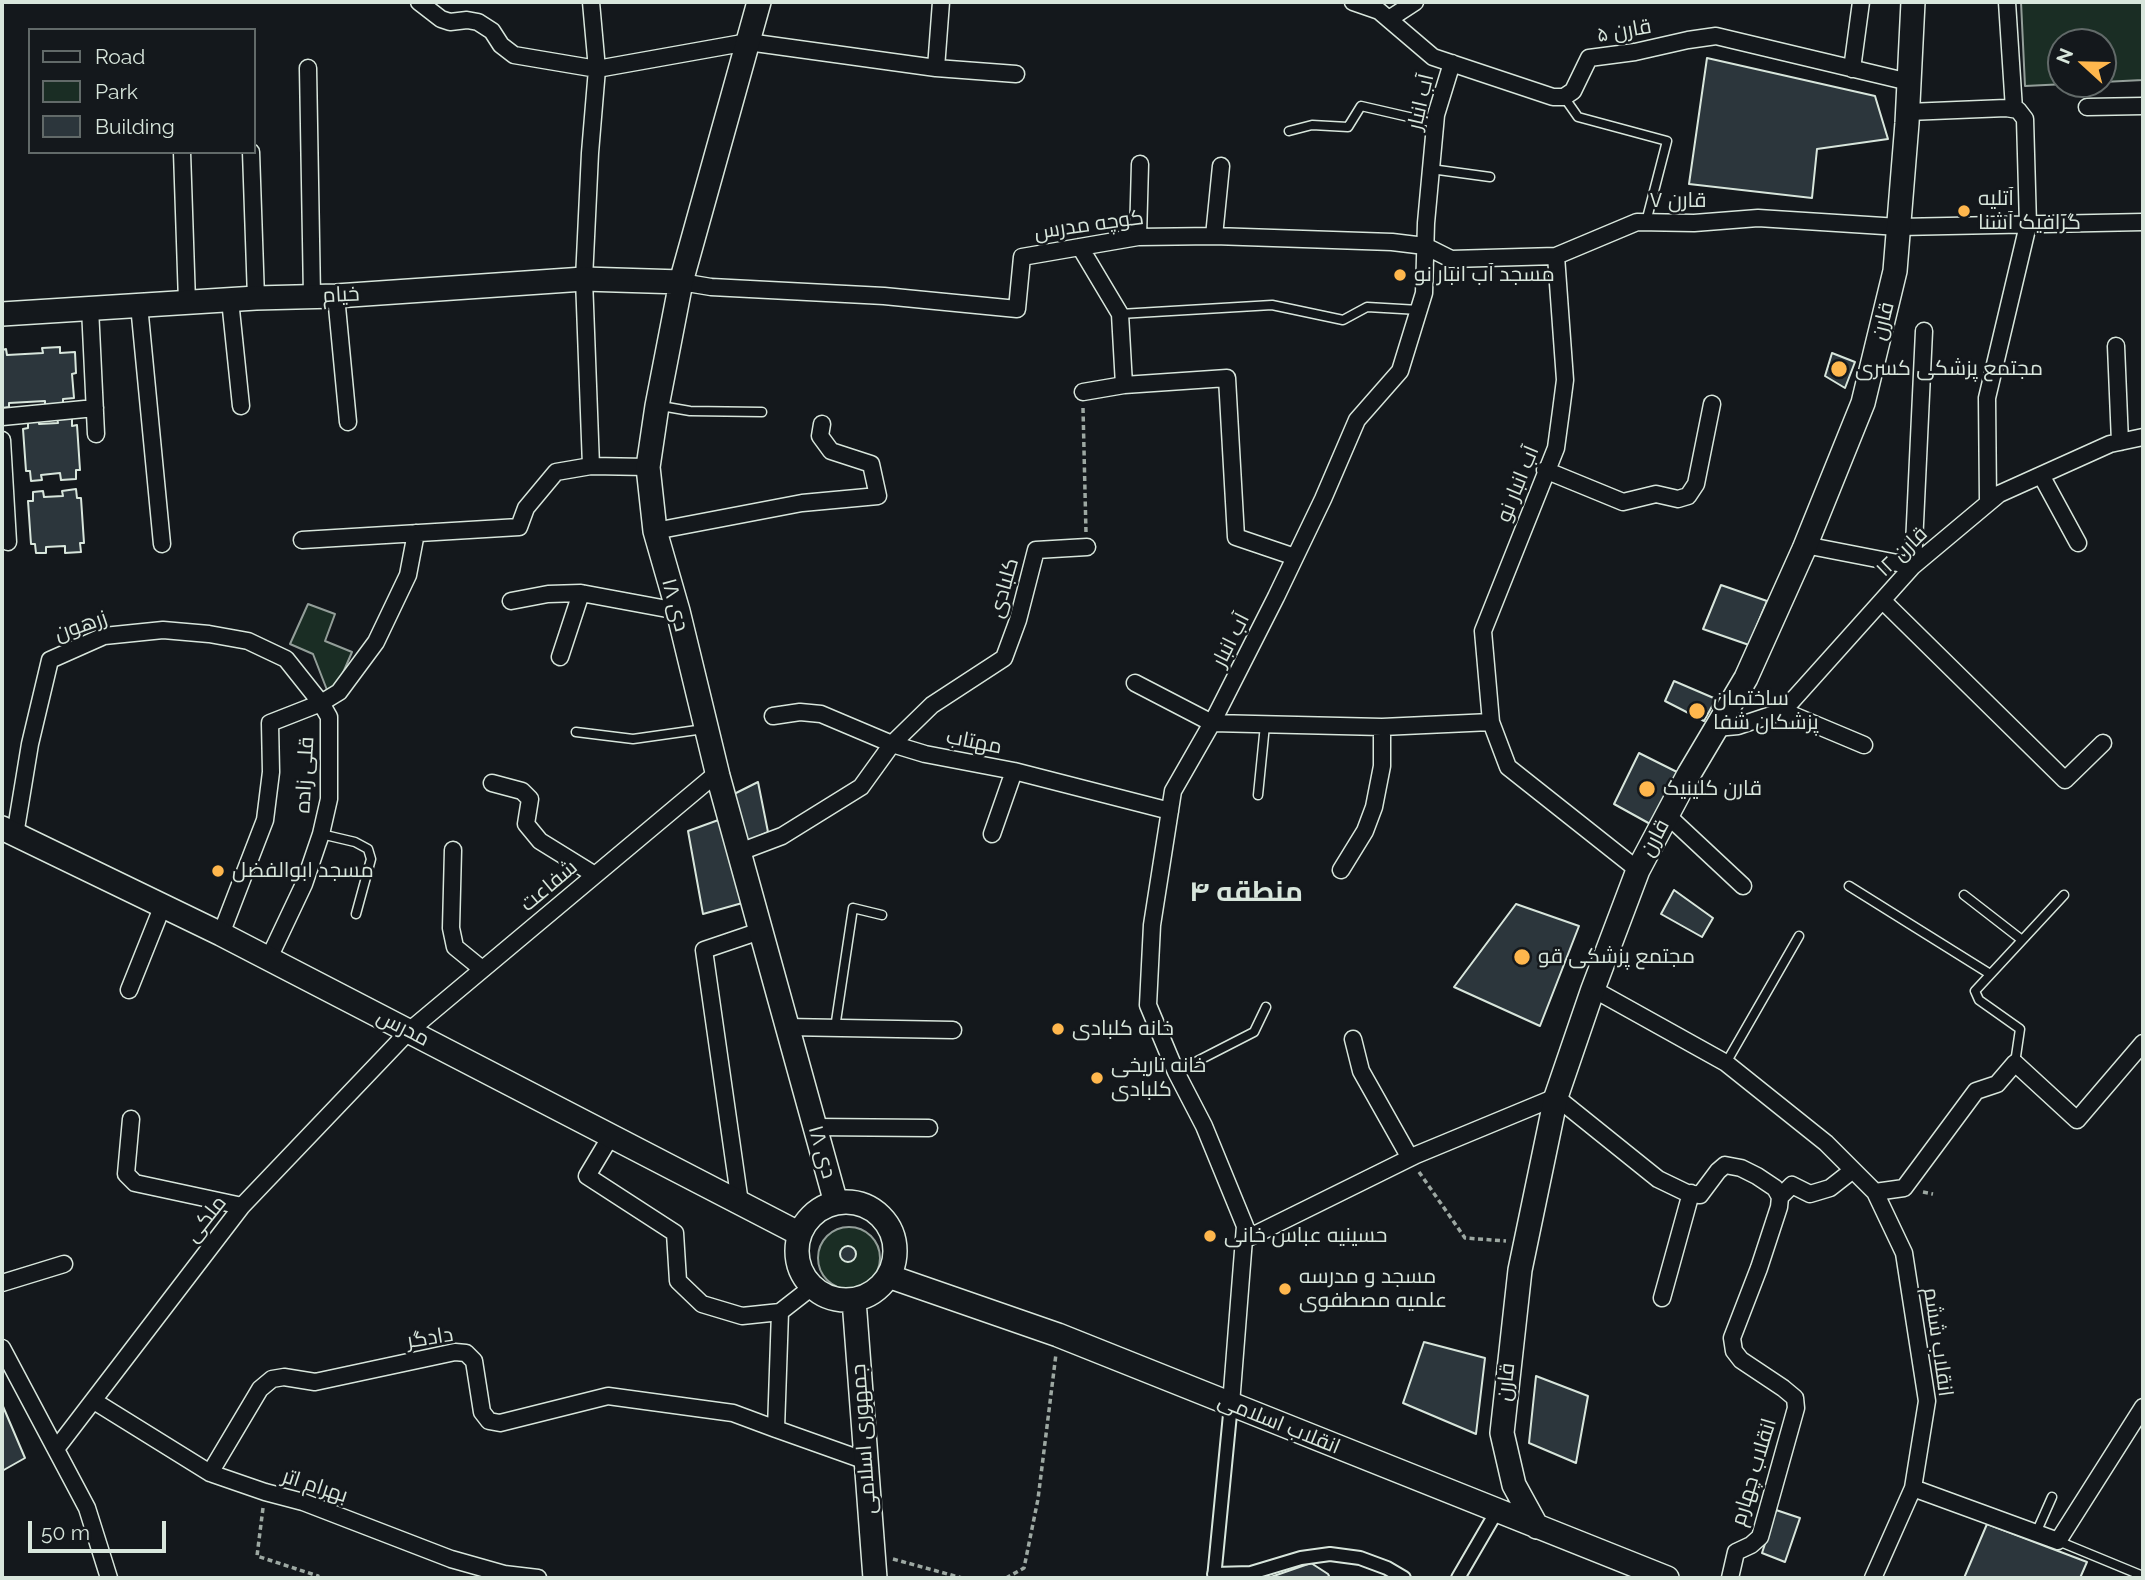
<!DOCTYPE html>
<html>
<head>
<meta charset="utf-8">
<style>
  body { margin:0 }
  #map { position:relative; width:2145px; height:1580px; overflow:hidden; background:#14181c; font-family:Raleway,sans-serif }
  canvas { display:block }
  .frame { position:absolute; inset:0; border:4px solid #d8e6dc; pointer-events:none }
  .legend { position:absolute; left:28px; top:28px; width:228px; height:126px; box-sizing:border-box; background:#14181c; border:2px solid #626a69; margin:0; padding:9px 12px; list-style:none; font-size:21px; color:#d8e6dc }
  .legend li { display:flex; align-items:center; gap:14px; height:35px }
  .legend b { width:35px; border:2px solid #626a69 }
  .north { position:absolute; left:2047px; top:28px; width:70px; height:70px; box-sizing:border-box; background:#14181c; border:2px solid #626a69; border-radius:50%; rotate:292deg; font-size:19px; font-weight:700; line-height:28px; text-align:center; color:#d8e6dc }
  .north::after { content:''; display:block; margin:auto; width:24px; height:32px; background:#ffb74d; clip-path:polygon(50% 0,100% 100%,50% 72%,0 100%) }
  .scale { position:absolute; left:28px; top:1521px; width:138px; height:32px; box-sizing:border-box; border:4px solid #d8e6dc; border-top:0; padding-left:9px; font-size:21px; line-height:24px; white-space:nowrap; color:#d8e6dc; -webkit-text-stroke:5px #14181c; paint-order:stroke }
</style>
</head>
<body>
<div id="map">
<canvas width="2145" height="1580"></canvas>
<div class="frame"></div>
<ul class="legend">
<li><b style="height:9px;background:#14181c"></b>Road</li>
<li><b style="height:19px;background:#1a2d24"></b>Park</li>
<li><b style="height:19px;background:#2c363c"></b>Building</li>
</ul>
<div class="north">N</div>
<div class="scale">50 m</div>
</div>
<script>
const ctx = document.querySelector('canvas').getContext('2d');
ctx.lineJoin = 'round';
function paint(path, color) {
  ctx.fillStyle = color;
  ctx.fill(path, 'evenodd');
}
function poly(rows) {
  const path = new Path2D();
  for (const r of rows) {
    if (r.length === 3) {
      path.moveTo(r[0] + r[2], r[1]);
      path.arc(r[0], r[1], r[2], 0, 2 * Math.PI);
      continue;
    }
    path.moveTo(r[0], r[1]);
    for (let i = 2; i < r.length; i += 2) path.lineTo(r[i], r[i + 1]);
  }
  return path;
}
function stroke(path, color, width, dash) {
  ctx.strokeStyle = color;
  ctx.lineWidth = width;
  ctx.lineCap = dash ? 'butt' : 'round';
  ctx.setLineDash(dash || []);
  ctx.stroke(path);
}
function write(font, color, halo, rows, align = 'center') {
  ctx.font = font + ' Raleway,Cairo,sans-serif';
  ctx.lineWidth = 5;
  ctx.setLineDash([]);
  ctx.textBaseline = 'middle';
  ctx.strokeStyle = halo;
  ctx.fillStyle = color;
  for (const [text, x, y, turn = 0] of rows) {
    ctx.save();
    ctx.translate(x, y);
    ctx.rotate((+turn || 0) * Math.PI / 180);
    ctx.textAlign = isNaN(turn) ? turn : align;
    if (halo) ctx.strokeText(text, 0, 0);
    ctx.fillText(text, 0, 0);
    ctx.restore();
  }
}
const green = poly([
  [2021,2,2143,2,2143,80,2103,82,2103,42,2061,42,2061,84,2066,84,2025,86,2021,2],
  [308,604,335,614,325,641,352,652,336,689,327,690,313,654,290,644,308,604],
  [849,1258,31]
]);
const building = poly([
  [1707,58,1875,96,1888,139,1817,149,1812,198,1689,184,1707,58],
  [60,347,60,353,75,352,76,373,72,374,74,398,63,399,63,405,45,406,45,401,9,403,9,407,2,408,2,350,6,349,7,355,43,353,42,348,60,347],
  [1832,353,1855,362,1845,388,1825,376,1832,353],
  [72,417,72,426,77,425,80,470,76,470,76,479,61,480,60,473,41,475,42,480,31,481,30,471,26,471,23,429,28,428,28,419,39,418,39,424,58,423,57,418,72,417],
  [76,489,77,498,81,498,84,543,80,543,81,552,65,553,65,546,46,547,46,553,36,553,35,544,31,544,28,501,33,501,33,492,43,491,44,497,63,496,62,491,76,489],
  [1721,585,1767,601,1749,645,1703,629,1721,585],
  [1674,681,1716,699,1704,721,1665,701,1674,681],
  [1639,753,1681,774,1652,825,1614,804,1639,753],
  [758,782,768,832,744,843,732,795,758,782],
  [724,818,746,902,703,914,688,831,724,818],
  [1674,890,1713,918,1702,937,1661,914,1674,890],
  [1516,904,1579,926,1540,1026,1454,987,1516,904],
  [848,1254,8],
  [1424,1342,1485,1358,1476,1434,1403,1403,1424,1342],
  [1536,1376,1588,1396,1576,1463,1529,1443,1536,1376],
  [2,1404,25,1458,2,1471,2,1404],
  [1776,1510,1800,1518,1785,1562,1762,1553,1776,1510],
  [1987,1524,2087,1562,2080,1578,1964,1578,1987,1524],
  [1311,1563,1328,1574,1330,1578,1268,1578,1311,1563]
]);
const path = poly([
  [1083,408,1086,533],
  [1419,1172,1465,1238,1506,1241],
  [1923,1192,1933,1194],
  [263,1508,257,1556,318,1576,318,1578],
  [893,1559,962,1578],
  [1006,1578,1024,1568,1038,1499,1056,1354]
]);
const service = poly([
  [1564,97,1578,117,1667,141,1646,222],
  [1289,131,1312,125,1348,127,1361,106,1435,123],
  [1431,169,1490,177],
  [1120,314,1272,305,1343,320,1367,307,1419,310],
  [661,406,690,411,762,412],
  [576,732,633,739,704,729],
  [1258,795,1265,725],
  [321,834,355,842,368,849,371,859,356,914],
  [1849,886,1990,974],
  [1964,895,2022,940],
  [835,1028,853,908,882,915],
  [1726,1063,1799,936],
  [2015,1063,2020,1029,1979,1000,1975,991,2064,895],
  [1176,1072,1254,1032,1266,1007],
  [2036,1533,2052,1497],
  [2058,1541,2143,1576]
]);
const pedestrian = poly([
  [1214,1574,1251,1573,1301,1558,1330,1554,1360,1558,1387,1568,1404,1578],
  [1214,1578,1231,1404],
  [1458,1578,1497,1511]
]);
const minor = poly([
  [419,2,441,19,450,22,467,20,478,22,492,31,501,45,514,55,597,69,748,42,936,68,1016,74],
  [591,2,597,69,590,153,584,279,591,466],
  [1353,2,1379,11,1433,57,1553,97,1564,97,1573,91,1589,58,1635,52,1688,40,1716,36,1909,82],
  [2007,2,2014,109],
  [1389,19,1415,2],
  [308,68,312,297],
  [936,68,941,2],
  [1852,69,1861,2],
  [2087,107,2143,106],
  [1908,112,2006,108,2018,110,2025,119,2028,225,1987,398,1988,501],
  [182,152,187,302],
  [251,152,256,298],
  [1214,236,1221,166],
  [1138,237,1140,164],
  [1080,247,1120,314,1124,385],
  [1556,256,1565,380,1561,411,1556,448,1483,631,1491,722,1508,767,1638,870],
  [681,282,711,287,884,296,1017,309,1022,257,1138,237,1214,236,1392,242,1425,246,1451,259,1556,256,1637,222,1694,223,1758,218,1899,227,2143,222],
  [336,296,348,422],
  [230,300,241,406],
  [139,305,162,544],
  [90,308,96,434],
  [2116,346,2120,442],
  [1083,392,1124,385,1227,378,1236,537,1295,557],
  [2,417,95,408],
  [2,440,8,542],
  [1545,470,1623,502,1656,494,1678,499,1688,496,1696,484,1712,404],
  [2041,475,2078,543],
  [655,531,802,503,878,496,871,464,831,451,820,436,822,424],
  [302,540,519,527,526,508,556,472,591,466,648,467],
  [1805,545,1913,566],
  [1913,566,1924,331],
  [581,593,678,611],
  [511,601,548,594,581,593,560,657],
  [1883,601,2065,780,2103,743],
  [1135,683,1212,723,1382,727,1491,722],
  [1783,711,1864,745],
  [773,716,800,712,821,714,892,744,925,754,1014,771,1170,811],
  [1716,728,1738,726,1783,711,1913,566,1999,494,2110,444,2143,437],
  [492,783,522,791,530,799,526,824,540,841,595,875],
  [1667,815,1743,886],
  [992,834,1014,771],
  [15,835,30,744,50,660,104,636,163,630,209,634,248,641,286,659,321,703,329,717,329,799,321,834,304,884,269,958],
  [453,850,451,928,455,947,482,969],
  [737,853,782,836,861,787,892,744,932,705,1004,658,1018,620,1036,550,1087,547],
  [1341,870,1365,831,1374,807,1382,766,1382,727],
  [221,934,265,820,271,772,270,723,321,703,339,692,376,642,408,575,416,533],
  [1593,989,1726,1063,1826,1143,1875,1192,1904,1253,1927,1401,1913,1488,1873,1578],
  [129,990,163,905],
  [786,1027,953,1030],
  [1353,1039,1361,1071,1410,1158],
  [131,1119,126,1174,135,1183,242,1206],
  [814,1127,929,1128],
  [611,1136,587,1176,675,1233,678,1281,702,1304,742,1316,780,1312],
  [1875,1192,1904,1188,1976,1091,1997,1084,2015,1063,2077,1120,2143,1043],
  [1780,1197,1792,1185,1810,1194,1830,1188,1853,1170],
  [740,1203,704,950,760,931],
  [1244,1240,1416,1155,1556,1097,1658,1179,1687,1193,1700,1195,1718,1171,1725,1165,1741,1168,1757,1176,1775,1188,1780,1197],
  [2,1283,64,1264],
  [1662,1298,1691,1193],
  [780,1312,776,1429,866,1461],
  [780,1312,812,1287],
  [2,1348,87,1508,109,1578],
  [94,1401,210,1473,265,1492,303,1502,451,1559,504,1574,538,1578],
  [1231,1404,1245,1226,1204,1126,1176,1072,1148,1005,1152,925,1173,791,1212,723,1276,597,1323,499,1357,420,1400,371,1424,293,1426,223,1436,115,1452,63],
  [56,1449,242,1206,409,1031,717,773],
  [210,1473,260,1389,272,1379,284,1377,315,1382,455,1352,466,1353,474,1361,482,1412,489,1421,500,1423,608,1396,733,1413,776,1429],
  [1913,1488,2058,1541,2143,1407],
  [1730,1578,1736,1552,1751,1545,1760,1537,1796,1408,1795,1398,1783,1388,1741,1360,1734,1351,1732,1338,1759,1268,1779,1207,1780,1197]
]);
const secondary = poly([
  [759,2,681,282,657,406,648,467,655,531,678,611,718,776,836,1203],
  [2,314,256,298,336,296,584,279,681,282],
  [2,828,221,934,800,1234],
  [846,1251,49],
  [888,1276,1058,1335,1667,1578],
  [854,1300,875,1578],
  [1537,1527,1514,1485,1502,1433,1520,1270,1556,1097,1593,989,1638,870,1689,774,1746,678,1804,549,1863,403,1895,271,1907,123,1913,2]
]);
const markers = [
  [1964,211,7,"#ffb74d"],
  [1400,275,7,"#ffb74d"],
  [1839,369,9,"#ffb74d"],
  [1697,711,9,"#ffb74d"],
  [1647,789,9,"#ffb74d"],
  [218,871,7,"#ffb74d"],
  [1522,957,9,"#ffb74d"],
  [1058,1029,7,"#ffb74d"],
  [1097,1078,7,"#ffb74d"],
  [1210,1236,7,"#ffb74d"],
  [1285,1289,7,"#ffb74d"]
];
const streetNames = [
  ["قارن ۵",1624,31,-10],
  ["آب انبار",1421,102,-77],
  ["قارن ٧",1678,201],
  ["کوچه مدرس",1089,225,-8],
  ["خیام",341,295,-3],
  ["قارن",1883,321,-76],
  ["آب انبار نو",1518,484,-68],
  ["قارن ۱۲",1902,552,-44],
  ["کلبادی",1004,588,-74],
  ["۱۸ دی",675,605,75],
  ["زرهون",81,626,-19],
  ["آب انبار",1231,640,-63],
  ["مهتاب",974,742,11],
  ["قلی زاده",305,775,-87],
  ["قارن",1655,838,-62],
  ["شفاعت",549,886,-40],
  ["مدرس",403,1028,27],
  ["۱۸ دی",822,1152,74],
  ["ملکی",206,1219,-52],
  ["دادگر",430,1338,-9],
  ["انقلاب ششم",1938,1342,82],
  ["قارن",1506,1382,-84],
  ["انقلاب اسلامی",1279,1424,22],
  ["جمهوری اسلامی",864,1439,-94],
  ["انقلاب چهارم",1754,1472,-73],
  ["بهرام اتر",315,1486,18]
];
const poiNames = [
  ["آتلیه",1978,199],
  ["گرافیک آشنا",1978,223],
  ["مسجد آب انبار نو",1414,275],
  ["مجتمع پزشکی کسری",1855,369],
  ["ساختمان",1713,699],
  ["پزشکان شفا",1713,723],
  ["قارن کلینیک",1663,789],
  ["مسجد ابوالفضل",232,871],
  ["مجتمع پزشکی قو",1538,957],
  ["خانه کلبادی",1072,1029],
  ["خانه تاریخی",1111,1066],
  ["کلبادی",1111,1090],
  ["حسینیه عباس خانی",1224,1236],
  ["مسجد و مدرسه",1299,1277],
  ["علمیه مصطفوی",1299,1301]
];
const districtNames = [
  ["منطقه ۴",1246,893]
];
paint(green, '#1a2d24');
stroke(green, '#939e99', 2);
paint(building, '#2c363c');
stroke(building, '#d8e6dc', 2);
stroke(service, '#d8e6dc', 11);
stroke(pedestrian, '#d8e6dc', 16);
stroke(minor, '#d8e6dc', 19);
stroke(secondary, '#d8e6dc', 26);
stroke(path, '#9da8a2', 3.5, [5, 3.5]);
stroke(service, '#14181c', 8);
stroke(pedestrian, '#14181c', 12);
stroke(minor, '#14181c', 16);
stroke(secondary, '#14181c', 23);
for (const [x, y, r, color] of markers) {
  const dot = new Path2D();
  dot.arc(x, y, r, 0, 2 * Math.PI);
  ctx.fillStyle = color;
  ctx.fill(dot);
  stroke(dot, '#14181c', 2.5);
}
write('21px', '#d8e6dc', '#14181c', streetNames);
write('21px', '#d8e6dc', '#14181c', poiNames, 'left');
write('bold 28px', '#d8e6dc', '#14181c', districtNames);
</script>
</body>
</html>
